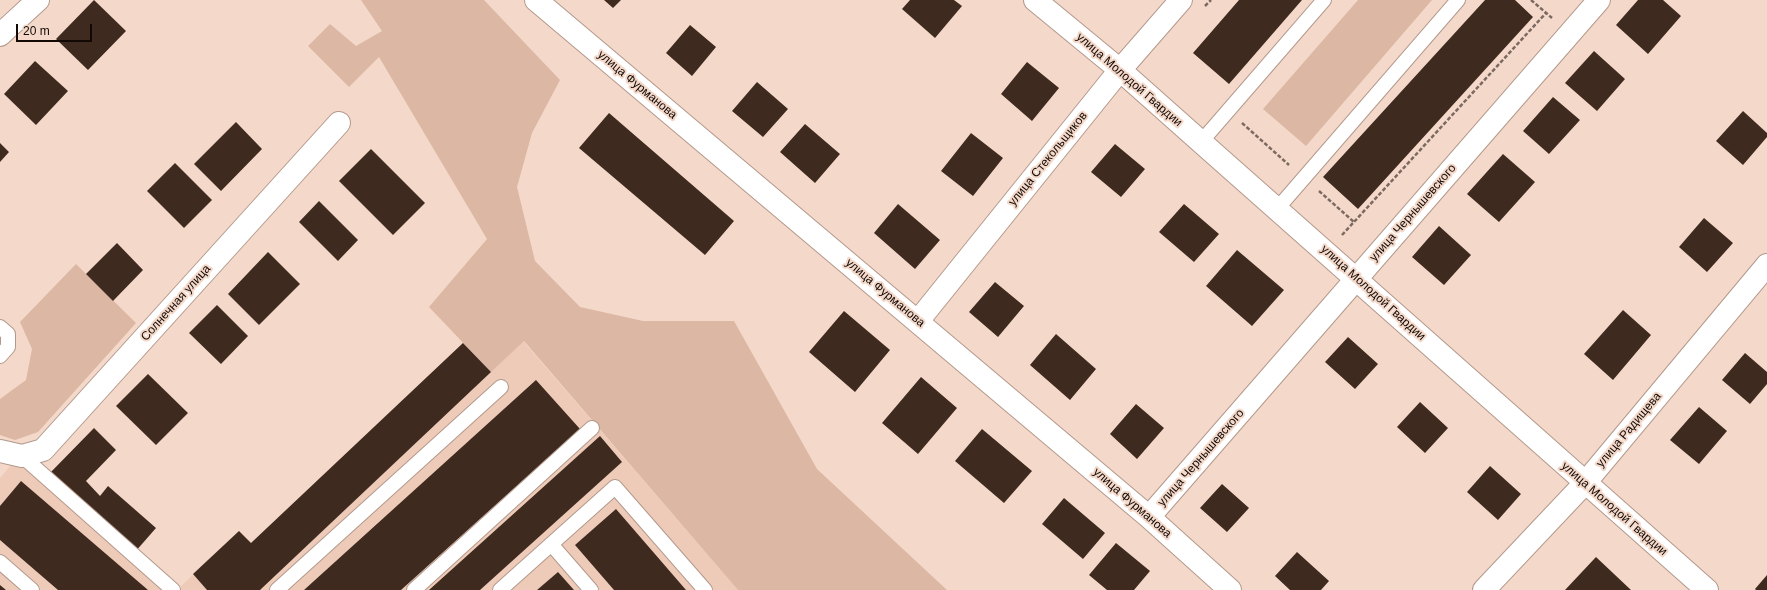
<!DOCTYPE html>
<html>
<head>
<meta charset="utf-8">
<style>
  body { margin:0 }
  #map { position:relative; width:1767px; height:590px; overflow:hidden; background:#f4d9ca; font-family:Arial,sans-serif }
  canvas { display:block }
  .scale { position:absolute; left:16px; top:24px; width:76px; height:18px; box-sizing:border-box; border:2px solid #120905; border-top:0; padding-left:5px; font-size:12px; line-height:14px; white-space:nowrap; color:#120905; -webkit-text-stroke:3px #f4d9ca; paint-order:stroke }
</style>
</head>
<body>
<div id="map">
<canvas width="1767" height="590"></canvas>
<div class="scale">20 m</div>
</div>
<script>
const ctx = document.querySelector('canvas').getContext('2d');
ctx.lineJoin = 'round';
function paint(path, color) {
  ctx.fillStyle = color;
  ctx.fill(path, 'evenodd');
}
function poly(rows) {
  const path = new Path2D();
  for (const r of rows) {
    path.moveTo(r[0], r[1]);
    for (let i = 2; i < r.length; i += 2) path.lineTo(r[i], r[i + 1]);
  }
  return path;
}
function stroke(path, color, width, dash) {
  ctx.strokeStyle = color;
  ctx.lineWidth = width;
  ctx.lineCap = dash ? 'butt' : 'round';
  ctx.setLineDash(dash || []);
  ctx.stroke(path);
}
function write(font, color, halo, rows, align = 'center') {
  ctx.font = font + ' Arial,sans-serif';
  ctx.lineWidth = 4;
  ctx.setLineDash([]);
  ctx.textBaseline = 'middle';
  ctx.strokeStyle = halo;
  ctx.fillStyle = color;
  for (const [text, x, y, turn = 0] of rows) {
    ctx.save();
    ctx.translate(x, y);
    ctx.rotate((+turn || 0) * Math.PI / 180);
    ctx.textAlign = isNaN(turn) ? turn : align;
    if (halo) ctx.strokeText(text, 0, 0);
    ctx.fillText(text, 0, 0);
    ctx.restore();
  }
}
const built = poly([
  [523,341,738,590,0,590,0,478,11,465,44,466,178,589,239,531,252,543,463,343,491,372]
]);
const green = poly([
  [361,0,484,0,560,80,532,133,517,187,535,261,580,307,643,321,734,321,817,469,947,590,738,590,524,341,491,372,429,307,487,239,379,57,349,87,308,46,330,24,356,46,382,31],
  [1358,0,1432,0,1306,146,1263,109],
  [76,264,136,323,38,432,15,440,0,435,0,399,26,380,32,349,20,322]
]);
const building = poly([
  [94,0,126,31,88,70,56,39],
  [604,0,621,0,613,8],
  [910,0,954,0,962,6,935,38,902,9],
  [1239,0,1302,0,1229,84,1193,53],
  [1485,0,1515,0,1533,17,1358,209,1323,177],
  [1638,0,1663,0,1681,16,1648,54,1616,25],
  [690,25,716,47,692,76,666,53],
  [1594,51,1625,79,1597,111,1565,83],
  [35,61,68,91,36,125,4,94],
  [1027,62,1059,88,1032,121,1001,94],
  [757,82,788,109,763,137,732,111],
  [1553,97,1580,120,1549,154,1523,131],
  [1743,111,1767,133,1767,137,1743,165,1716,141],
  [609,113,734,221,705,255,579,148],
  [236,122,262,149,221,191,194,164],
  [805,124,840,154,815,183,780,152],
  [971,133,1003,158,973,196,941,171],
  [0,143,9,152,0,162],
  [1115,144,1145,169,1121,197,1091,172],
  [371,149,425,203,393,235,339,181],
  [1503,154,1535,182,1499,222,1467,194],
  [175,163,212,200,184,228,147,191],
  [319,201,358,240,338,261,299,222],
  [898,204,940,240,915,269,874,233],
  [1184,204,1219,234,1194,262,1159,232],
  [1704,218,1733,243,1707,272,1679,247],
  [1439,226,1471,255,1444,285,1412,257],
  [117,243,143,270,113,301,86,274],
  [1237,250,1284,290,1252,326,1206,286],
  [268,252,300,284,259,325,228,294],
  [995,282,1024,306,998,337,969,312],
  [217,305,248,336,221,364,189,333],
  [1623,310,1651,335,1613,380,1584,354],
  [844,311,890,350,855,392,809,352],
  [1056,334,1096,369,1070,400,1030,365],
  [1348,337,1378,364,1355,389,1325,362],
  [463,343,491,372,260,590,207,590,193,574,239,531,251,543],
  [1745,353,1767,372,1767,384,1750,404,1722,380],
  [148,374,188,413,156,445,116,406],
  [921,377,957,408,918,454,882,423],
  [536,380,580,429,401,590,304,590],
  [1420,402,1448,428,1425,453,1397,427],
  [1136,404,1164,428,1137,459,1110,434],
  [1699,407,1727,431,1699,464,1670,440],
  [94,428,116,450,86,481,100,496,108,486,156,528,135,552,50,473],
  [982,429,1032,471,1004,503,955,461],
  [600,436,622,462,480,590,429,590],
  [1490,466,1521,494,1498,520,1467,492],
  [21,481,148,590,58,590,0,540,0,506],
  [1222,484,1249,508,1227,532,1200,508],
  [1064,498,1105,533,1083,559,1042,524],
  [616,509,686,590,614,590,575,545],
  [1116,543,1150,571,1134,590,1107,590,1089,575],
  [1297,552,1329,581,1321,590,1290,590,1275,576],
  [1596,557,1631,590,1565,590],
  [558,572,574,590,537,590],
  [1767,575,1767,590,1756,590,1755,589],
  [0,585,6,590,0,590]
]);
const path = poly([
  [1531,0,1552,18],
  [1205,6,1211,0],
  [1242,123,1289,165],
  [1319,191,1354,222],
  [1342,235,1546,13]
]);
const service = poly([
  [1201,142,1324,0],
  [1277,209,1458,0],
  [0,327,8,334,8,347,0,356],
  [22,456,173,590],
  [551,544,591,590],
  [0,562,32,590],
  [277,590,501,387],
  [414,590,592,428],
  [500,590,615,487,705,590]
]);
const minor = poly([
  [536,0,1149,517,1230,590],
  [1035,0,1120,70,1201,142,1707,590],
  [0,35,38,0],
  [918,321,1120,70,1181,0],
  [0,451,22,456,43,450,339,123],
  [1149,517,1599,0],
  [1484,590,1585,483,1767,265]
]);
const streetNames = [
  ["улица Молодой Гвардии",1129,80,41],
  ["улица Фурманова",637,85,40],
  ["улица Стекольщиков",1048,159,-51],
  ["улица Чернышевского",1413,213,-49],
  ["улица Фурманова",885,293,40],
  ["улица Молодой Гвардии",1373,293,42],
  ["Солнечная улица",176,303,-48],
  ["улица Радищева",1629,430,-50],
  ["улица Чернышевского",1201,458,-49],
  ["улица Фурманова",1132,503,41],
  ["улица Молодой Гвардии",1614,509,41]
];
paint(built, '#edcbb8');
paint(green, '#dbb7a4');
paint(building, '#3f2a1f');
stroke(service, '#b3998c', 16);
stroke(minor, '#b3998c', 24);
stroke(path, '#7c6a61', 2.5, [4, 2]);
stroke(service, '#fff', 14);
stroke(minor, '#fff', 22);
write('12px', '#120905', '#f4d9ca', streetNames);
</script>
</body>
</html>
